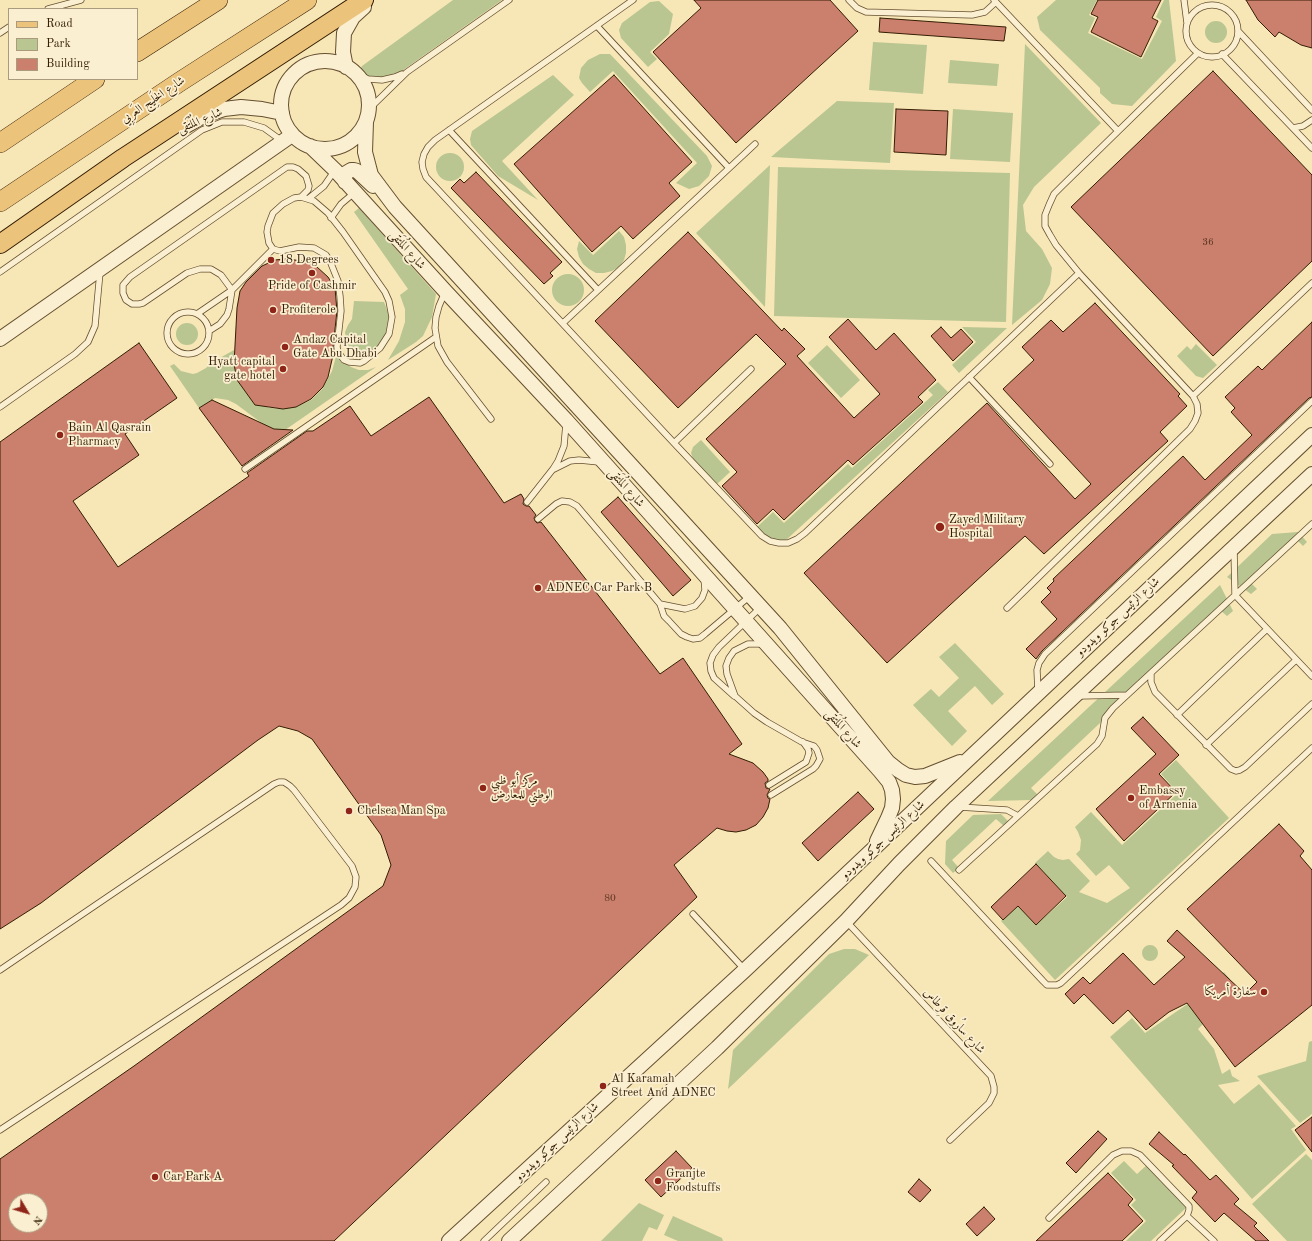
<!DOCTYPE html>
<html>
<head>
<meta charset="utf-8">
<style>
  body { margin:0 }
  #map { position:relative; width:1312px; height:1241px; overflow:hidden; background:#f7e6b6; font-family:"Old Standard TT",serif }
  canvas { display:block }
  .legend { position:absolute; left:8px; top:8px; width:130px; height:72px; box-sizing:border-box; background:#faefd0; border:1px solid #ab9b7e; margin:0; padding:5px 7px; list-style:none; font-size:12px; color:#341d04 }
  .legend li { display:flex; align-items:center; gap:8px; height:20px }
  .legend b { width:20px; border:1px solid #ab9b7e }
  .north { position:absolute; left:8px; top:1193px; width:40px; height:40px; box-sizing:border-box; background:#faefd0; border:1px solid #ab9b7e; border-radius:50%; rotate:128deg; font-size:11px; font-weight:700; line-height:16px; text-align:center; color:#341d04 }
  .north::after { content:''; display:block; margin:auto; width:14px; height:18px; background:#8f2418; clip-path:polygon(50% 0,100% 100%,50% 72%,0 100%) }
</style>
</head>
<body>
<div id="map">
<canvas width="1312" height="1241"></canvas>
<ul class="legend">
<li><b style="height:5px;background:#ecc37b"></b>Road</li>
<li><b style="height:11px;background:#b9c691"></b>Park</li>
<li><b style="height:11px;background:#cb7f6d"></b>Building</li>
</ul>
<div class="north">N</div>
</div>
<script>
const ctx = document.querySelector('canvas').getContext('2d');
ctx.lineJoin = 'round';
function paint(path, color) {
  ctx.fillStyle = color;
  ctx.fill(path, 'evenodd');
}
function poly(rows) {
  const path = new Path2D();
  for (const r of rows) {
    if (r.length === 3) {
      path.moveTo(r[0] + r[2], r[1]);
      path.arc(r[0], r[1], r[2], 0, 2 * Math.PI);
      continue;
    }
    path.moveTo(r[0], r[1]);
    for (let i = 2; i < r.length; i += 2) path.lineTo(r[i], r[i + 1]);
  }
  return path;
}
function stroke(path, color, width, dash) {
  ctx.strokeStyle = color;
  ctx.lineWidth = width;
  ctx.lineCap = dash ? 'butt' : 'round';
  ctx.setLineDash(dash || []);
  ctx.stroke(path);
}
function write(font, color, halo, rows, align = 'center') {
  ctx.font = font + ' "Old Standard TT",Amiri,serif';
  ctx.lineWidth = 3.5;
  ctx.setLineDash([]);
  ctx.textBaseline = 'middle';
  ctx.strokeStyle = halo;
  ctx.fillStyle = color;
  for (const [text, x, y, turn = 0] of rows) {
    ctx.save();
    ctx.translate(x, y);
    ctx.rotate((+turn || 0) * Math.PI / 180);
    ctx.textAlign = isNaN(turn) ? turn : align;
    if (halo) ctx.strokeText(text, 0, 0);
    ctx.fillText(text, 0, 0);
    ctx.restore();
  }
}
const green = poly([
  [453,0,502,0,399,73,373,81,362,75,361,68,362,66],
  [1056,0,1097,0,1089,15,1095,18,1088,33,1142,59,1162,21,1156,17,1164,0,1169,0,1176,61,1132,106,1112,104,1100,93,1100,88,1040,30,1037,17],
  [659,1,673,14,669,34,650,52,657,59,648,67,621,38,619,30,622,23,650,2],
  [1216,32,11],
  [873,42,927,45,923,94,869,90],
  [1025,44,1101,123,1034,187,1023,205,1026,231,1042,249,1052,268,1050,284,1042,300,1012,325],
  [600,54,610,54,707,156,712,166,709,176,699,186,689,189,676,183,697,163,613,71,590,92,582,83,579,78,581,68,588,60],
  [950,60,999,64,997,86,948,83],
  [553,75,574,95,502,161,538,200,498,176,471,145,470,139,472,131],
  [837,101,894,103,890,163,771,157],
  [953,109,1013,113,1010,162,950,159],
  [450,167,14],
  [770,165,765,307,696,233],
  [778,167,1010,173,1006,322,774,316],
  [359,208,436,294,432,317,423,336,416,342,388,360,399,341,405,322,405,309,400,295,408,289,354,212],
  [619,231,624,237,626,245,626,253,624,260,619,267,612,271,604,273,596,273,589,269,583,264,579,257,577,249,579,241,593,255],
  [568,290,16],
  [354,301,384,302,391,320,387,342,384,348,379,353,372,356,365,356,358,355,352,351,348,345,346,339,345,332,348,325,352,319],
  [187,334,11],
  [962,327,1007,328,959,373,952,365,976,342],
  [1196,344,1217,365,1203,378,1196,376,1177,356,1187,346,1191,350],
  [827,345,860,380,841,398,808,363],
  [338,349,345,362,351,367,359,370,368,370,376,367,285,430,274,429,263,424,236,404,228,400,215,398,199,408,170,366,174,364,181,371,193,374,197,373,206,368,211,363,234,350,234,364,238,380,247,394,257,403,270,408,283,409,296,407,311,400,323,388,332,371],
  [938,382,948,392,786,540,779,541,771,540,756,528,773,512,784,523,848,464,852,468,933,395,928,390],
  [701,440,730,472,717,484,693,459,691,453,693,447],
  [1298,532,1307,542,1303,546,1296,539,1250,582,1257,589,1251,594,1227,577,1272,534],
  [1220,585,1233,611,1227,616,1220,610,1031,788,1038,795,1032,800,988,801],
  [955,643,1004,694,992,705,975,686,948,711,967,731,952,746,913,705,931,689,939,697,959,678,939,657],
  [1176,760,1229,818,1055,980,1001,921,1018,906,1036,925,1067,897,1035,863,1048,851,1054,857,1058,859,1063,860,1069,859,1090,881,1079,892,1107,903,1130,888,1109,865,1096,876,1076,854,1080,850,1081,840,1078,832,1075,827,1091,812,1122,845,1178,793,1161,774],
  [1001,814,1009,822,1004,826,996,819,952,860,959,868,953,873,945,864,946,841,973,815],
  [1150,953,8],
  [844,949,855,949,869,955,728,1089,733,1050,829,954],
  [1224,972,1230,979,1189,1006,1203,1024,1198,1029,1214,1049,1222,1074,1230,1069,1232,1076,1240,1081,1218,1085,1234,1104,1259,1084,1296,1126,1291,1129,1306,1150,1252,1199,1110,1037,1132,1018,1145,1033,1195,999],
  [1312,1041,1312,1114,1300,1123,1257,1076,1306,1061,1309,1042],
  [1306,1154,1312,1160,1312,1241,1287,1241,1252,1204],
  [1124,1161,1137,1174,1149,1163,1189,1205,1151,1241,1126,1241,1146,1221,1131,1205,1136,1200,1111,1173],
  [639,1203,664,1215,657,1230,649,1227,642,1241,601,1241],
  [673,1216,722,1238,723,1241,678,1241,664,1235]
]);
const building = poly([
  [694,0,830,0,858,31,736,143,653,52,701,8,694,0],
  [1098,0,1161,0,1152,18,1158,21,1141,57,1091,32,1098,17,1091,14,1098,0],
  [1246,0,1312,0,1312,48,1301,45,1279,32,1275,37,1258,20,1246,0],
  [880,18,1006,27,1004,41,879,32,880,18],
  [1213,71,1312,175,1312,261,1213,356,1071,207,1213,71],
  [614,75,692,162,669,183,680,196,633,239,621,226,592,252,514,164,614,75],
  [896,109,948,111,946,155,894,152,896,109],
  [476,172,562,262,550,273,553,276,544,284,451,188,460,179,464,183,476,172],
  [688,232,782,331,784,328,805,349,797,356,854,418,880,394,829,337,848,319,876,350,894,333,936,380,918,397,923,402,853,465,848,460,784,520,773,509,757,524,722,486,737,472,706,439,786,364,756,334,678,408,595,321,688,232],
  [285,259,304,261,317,267,328,277,335,288,337,311,333,347,334,351,328,377,323,387,311,399,296,407,283,409,255,405,237,380,234,364,237,308,240,291,246,282,262,266,275,260,285,259],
  [1095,303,1180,394,1178,396,1187,406,1160,432,1168,441,1044,554,1025,536,887,663,804,573,987,403,1075,499,1091,484,1003,389,1034,360,1022,347,1051,320,1063,332,1095,303],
  [1312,322,1312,397,1309,398,1042,651,1036,659,1026,649,1057,619,1041,602,1051,592,1047,588,1054,581,1053,579,1183,456,1205,480,1252,435,1231,412,1235,408,1225,397,1258,366,1262,370,1312,322],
  [941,327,951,338,961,329,973,342,953,361,931,336,941,327],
  [139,343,177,398,125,434,139,455,73,501,118,567,249,476,247,473,307,431,313,431,350,406,371,436,429,397,504,503,521,494,524,499,523,504,526,506,529,506,536,515,534,518,535,521,537,523,541,522,660,674,683,658,742,744,729,754,753,763,763,772,768,779,768,781,765,783,766,788,770,789,767,795,768,798,770,799,768,808,763,817,756,825,746,830,736,832,727,831,717,828,674,865,697,897,334,1241,0,1241,0,1159,134,1066,383,886,391,865,381,835,312,739,298,731,279,726,258,740,41,903,0,929,0,442,139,343],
  [16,1201,40,1201,40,1225,16,1225,16,1201],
  [212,400,274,429,293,430,242,466,199,408,212,400],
  [618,497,691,580,673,596,601,512,618,497],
  [1143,717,1179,755,1159,774,1176,792,1124,841,1096,809,1156,754,1131,728,1143,717],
  [858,792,874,809,818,861,802,843,858,792],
  [1279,824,1304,851,1300,856,1312,870,1312,1005,1235,1067,1187,1003,1169,1012,1146,1030,1128,1010,1113,1024,1084,994,1074,1004,1065,994,1083,977,1090,984,1123,953,1154,985,1185,957,1167,941,1177,930,1245,994,1257,982,1187,909,1279,824],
  [1036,864,1066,896,1036,925,1018,906,1003,920,991,907,1036,864],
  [1312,1117,1312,1152,1295,1130,1312,1117],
  [1098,1131,1107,1139,1076,1173,1066,1163,1098,1131],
  [1159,1132,1184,1155,1185,1154,1210,1180,1216,1175,1239,1199,1234,1204,1257,1223,1254,1226,1269,1241,1256,1241,1224,1213,1215,1222,1192,1198,1197,1192,1172,1166,1174,1165,1149,1144,1159,1132],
  [676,1151,692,1168,661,1197,645,1180,676,1151],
  [1108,1173,1133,1199,1128,1205,1143,1221,1122,1241,1036,1241,1108,1173],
  [919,1179,931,1190,920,1202,908,1192,919,1179],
  [984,1207,995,1219,977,1236,966,1224,984,1207]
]);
const service = poly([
  [633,0,435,140,428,147,424,154,422,162,423,169,426,177,674,443,762,536,770,541,779,543,788,543,797,539,805,533,1079,273],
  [849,0,857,8,866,12,972,15,985,12,996,2],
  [994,0,1118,131],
  [1184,0,1187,23],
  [1212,31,26],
  [48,9,81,0],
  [597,26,729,168],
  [1238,31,1312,110],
  [0,33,9,27],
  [1222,54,1312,148],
  [355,73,368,79,382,80,395,77,402,74],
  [369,109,407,72,509,0],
  [1293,128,1303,126,1312,120],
  [449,130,598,290],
  [301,197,314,201,328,213,343,232,385,292,389,301,392,317,389,334,380,348,364,361,360,363,349,362,344,360,338,352,337,347,341,311,340,296,338,281,330,261,326,255,314,248,299,247,280,251,273,249,269,243,267,232,268,226,273,213,283,204,294,198,301,197],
  [308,199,324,186,335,170],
  [331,218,341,204,354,193],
  [0,272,202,130,222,122,244,122,264,128,282,141],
  [445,292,439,306,436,317,435,328,438,346,447,362,491,419],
  [188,333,21],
  [197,314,232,290,273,249],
  [563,323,755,144],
  [209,331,220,324,227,315,229,309,232,290,221,275,211,269,200,269,187,273,143,303,139,304,132,304,126,300,123,293,123,285,130,277,287,167,293,167,298,169,306,176,309,186,308,190,301,197],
  [969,377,1050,464],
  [1193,396,1312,283],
  [0,407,75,354,88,342,95,326,100,272],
  [674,443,751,369],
  [245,469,436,337],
  [554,469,570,461,579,460,599,462],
  [527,502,553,469,558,461,564,446,566,424],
  [538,519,556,504,562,501,570,502,577,506,660,604,664,616,669,621,681,634,687,637,693,639,700,638,705,634,750,596],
  [1234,549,1235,595,1312,676],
  [660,604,685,609,695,606,702,598,705,590,704,578],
  [1007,608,1190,429,1195,421,1198,413,1197,404,1193,396,1079,273,1056,245,1050,235,1045,226,1045,215,1049,205,1054,194,1062,186,1198,53],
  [763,644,748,644,734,651,729,658,726,666,727,674,735,696,754,713,767,722,802,742,814,746,817,750,820,759,816,766,813,769,771,795],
  [1151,673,1151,682,1155,692,1231,769,1236,771,1240,770,1245,767,1312,704],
  [1038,692,1037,670,1039,663,1045,654,1312,401],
  [734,696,714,678,711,671,710,663,713,655,719,647,761,607],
  [1080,696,1127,695],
  [1177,715,1267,629],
  [1206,745,1296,660],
  [769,785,806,762,809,753,808,749,803,742],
  [959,807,1007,810,1018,816],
  [931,861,1043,981,1047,985,1057,985,1061,983,1312,748],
  [959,870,1097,744,1102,736,1105,718,1113,708,1312,524],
  [693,914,745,970],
  [846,921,991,1076,994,1087,994,1093,989,1103,950,1140],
  [0,970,274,784,279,782,284,782,290,786,294,790,352,866,356,877,355,887,349,898,341,905,0,1130],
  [1187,1216,1214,1241],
  [1049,1218,1113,1155,1122,1151,1131,1151,1140,1155,1189,1206,1189,1210,1187,1216,1160,1241],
  [484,1241,546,1182]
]);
const tertiary = poly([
  [325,105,44],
  [346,67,343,52,344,33,353,17,364,7],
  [366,122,365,152,371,175,395,207,780,628,888,762,898,770,906,775,915,777,925,776,960,762],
  [186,126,205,115,224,109,241,107,262,109,282,113],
  [310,146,335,170,446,292,566,420,880,771,889,782,892,790,893,799,892,808,888,818,877,841],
  [345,182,345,176,346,173,351,170,354,170,357,171,373,186],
  [0,339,292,135],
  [449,1241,745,970,1312,435],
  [509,1241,717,1048,846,921,899,864,956,807,1312,474]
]);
const primary = poly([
  [0,244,123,158,364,0]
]);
const trunk = poly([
  [137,52,218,0],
  [0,143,95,79],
  [0,202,181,81,307,0]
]);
const markers = [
  [271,260,4,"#8f2418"],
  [312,273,4,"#8f2418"],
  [273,310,4,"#8f2418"],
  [285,347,4,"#8f2418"],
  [283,369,4,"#8f2418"],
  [60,435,4,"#8f2418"],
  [940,527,5,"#8f2418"],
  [538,588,4,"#8f2418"],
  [483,788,4,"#8f2418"],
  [1131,798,4,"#8f2418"],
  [349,811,4,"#8f2418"],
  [1264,992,4,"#8f2418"],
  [603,1086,4,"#8f2418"],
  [155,1177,4,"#8f2418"],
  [658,1181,4,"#8f2418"]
];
const numberNames = [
  ["36",1208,242],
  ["80",610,898]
];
const streetNames = [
  ["شارع الخَلِيج العَربِي",153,100,-34],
  ["شارع المُلْتَقى",200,121,-23],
  ["شارع المُلتَقى",407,250,48],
  ["شارع المُلتَقى",626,488,48],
  ["شارع الرئيس جوكو ويدودو",1118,617,-43],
  ["شارع المُلتَقى",843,729,48],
  ["شارع الرئيس جوكو ويدودو",883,840,-43],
  ["شارع سارُوق قِرطاس",954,1021,47],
  ["شارع الرئيس جوكو ويدودو",557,1142,-43]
];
const poiNames = [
  ["18 Degrees",279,260],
  ["Pride of Cashmir",312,286,"center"],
  ["Profiterole",281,310],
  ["Andaz Capital",293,340],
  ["Gate Abu Dhabi",293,354],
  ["Hyatt capital",275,362,"right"],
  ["gate hotel",275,376,"right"],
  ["Bain Al Qasrain",68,428],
  ["Pharmacy",68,442],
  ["Zayed Military",949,520],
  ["Hospital",949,534],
  ["ADNEC Car Park B",546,588],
  ["مركز أبو ظبي",491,781],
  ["الوطني للمعارض",491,795],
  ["Embassy",1139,791],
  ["of Armenia",1139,805],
  ["Chelsea Man Spa",357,811],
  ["سفارة أمريكا",1256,992,"right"],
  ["Al Karamah",611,1079],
  ["Street And ADNEC",611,1093],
  ["Granjte",666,1174],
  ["Foodstuffs",666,1188],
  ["Car Park A",163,1177]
];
paint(green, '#b9c691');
paint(building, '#cb7f6d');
stroke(building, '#341d04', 1);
stroke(service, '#654f30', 7);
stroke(tertiary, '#654f30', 16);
stroke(primary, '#341d04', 20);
stroke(trunk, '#341d04', 20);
stroke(service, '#faefd0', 5.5);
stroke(tertiary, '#faefd0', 14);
stroke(primary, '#ecc37b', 18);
stroke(trunk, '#ecc37b', 19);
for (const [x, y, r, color] of markers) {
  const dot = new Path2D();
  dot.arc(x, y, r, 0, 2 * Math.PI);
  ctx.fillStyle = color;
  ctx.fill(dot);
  stroke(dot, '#faefd0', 1.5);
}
write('10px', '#5a361e', null, numberNames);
write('12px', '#341d04', '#faefd0', streetNames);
write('12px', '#341d04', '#faefd0', poiNames, 'left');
</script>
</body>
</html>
